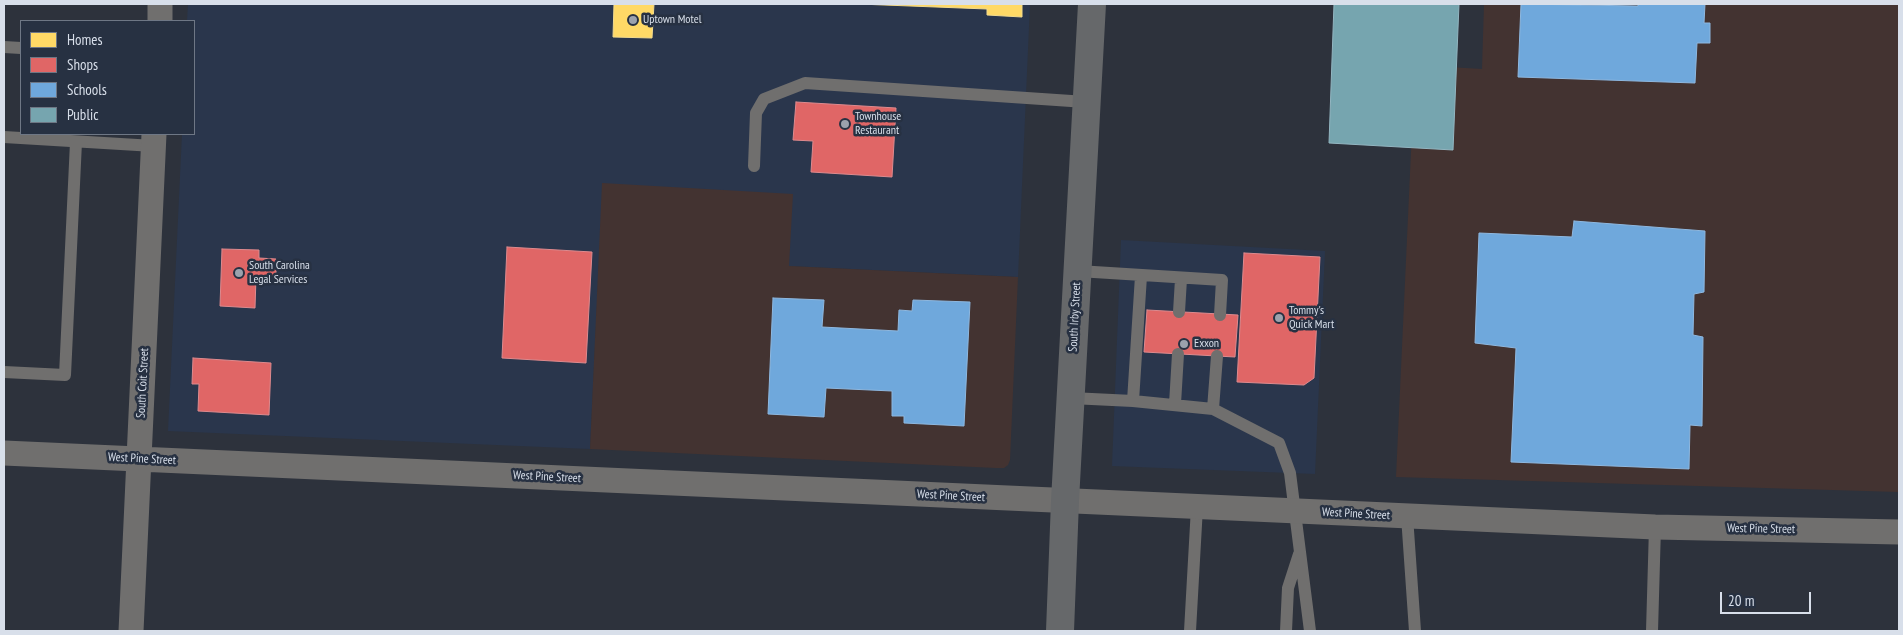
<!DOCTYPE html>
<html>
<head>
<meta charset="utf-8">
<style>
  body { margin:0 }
  #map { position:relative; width:1903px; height:635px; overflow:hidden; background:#2d323c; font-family:"PT Sans Narrow",sans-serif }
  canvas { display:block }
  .frame { position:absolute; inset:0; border:5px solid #d8dfea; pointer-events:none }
  .legend { position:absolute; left:20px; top:20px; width:175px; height:115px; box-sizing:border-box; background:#273142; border:1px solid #6e7785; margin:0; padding:6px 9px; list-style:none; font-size:15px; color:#d8dfea }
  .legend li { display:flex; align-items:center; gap:10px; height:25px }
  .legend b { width:25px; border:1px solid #6e7785 }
  .scale { position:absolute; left:1720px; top:592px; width:91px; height:22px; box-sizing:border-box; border:2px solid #d8dfea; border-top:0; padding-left:6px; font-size:15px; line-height:18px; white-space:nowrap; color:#d8dfea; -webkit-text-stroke:4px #273142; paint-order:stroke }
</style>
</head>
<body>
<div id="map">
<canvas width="1903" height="635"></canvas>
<div class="frame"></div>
<ul class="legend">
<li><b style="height:14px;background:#ffd966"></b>Homes</li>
<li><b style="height:14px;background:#e06666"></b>Shops</li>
<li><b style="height:14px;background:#6fa8dc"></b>Schools</li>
<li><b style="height:14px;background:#76a5af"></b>Public</li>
</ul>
<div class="scale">20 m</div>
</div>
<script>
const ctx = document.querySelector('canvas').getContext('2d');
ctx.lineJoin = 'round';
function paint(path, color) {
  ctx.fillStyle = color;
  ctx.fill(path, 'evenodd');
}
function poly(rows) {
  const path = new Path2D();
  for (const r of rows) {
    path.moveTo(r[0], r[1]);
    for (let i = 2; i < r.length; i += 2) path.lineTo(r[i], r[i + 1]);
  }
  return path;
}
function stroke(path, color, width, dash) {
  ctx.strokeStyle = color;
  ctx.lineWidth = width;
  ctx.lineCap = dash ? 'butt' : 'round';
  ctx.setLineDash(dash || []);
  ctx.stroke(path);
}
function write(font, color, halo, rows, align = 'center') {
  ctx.font = font + ' "PT Sans Narrow",sans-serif';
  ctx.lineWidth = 5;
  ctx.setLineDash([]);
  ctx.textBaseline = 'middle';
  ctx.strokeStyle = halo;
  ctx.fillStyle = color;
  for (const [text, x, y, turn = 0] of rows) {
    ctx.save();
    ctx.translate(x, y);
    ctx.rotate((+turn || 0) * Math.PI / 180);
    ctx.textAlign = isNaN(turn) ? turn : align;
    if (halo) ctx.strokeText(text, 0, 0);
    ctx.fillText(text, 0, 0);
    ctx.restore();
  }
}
const built = poly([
  [188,4,1030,4,1018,277,788,266,603,183,590,449,168,431,182,134,194,134,194,21,187,21],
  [1121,240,1325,251,1315,474,1112,466]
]);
const education = poly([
  [1484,4,1899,4,1899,492,1396,477,1415,65,1482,69],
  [602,183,793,194,789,266,1018,277,1010,460,1008,465,1004,468,996,468,590,449]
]);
const homes = poly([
  [614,4,654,4,652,38,613,37,614,4],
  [859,4,1022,4,1022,17,987,15,987,9,859,4]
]);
const shops = poly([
  [796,102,896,108,892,177,811,172,813,141,793,140,796,102],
  [507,247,592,252,586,363,502,358,507,247],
  [222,249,259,250,259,258,276,259,276,277,256,277,255,308,220,306,222,249],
  [1244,253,1320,257,1314,378,1304,385,1237,382,1244,253],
  [1147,310,1238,315,1235,357,1144,352,1147,310],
  [193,358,271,363,269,415,198,411,199,384,192,384,193,358]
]);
const schools = poly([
  [1521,4,1638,6,1638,4,1705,4,1704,23,1710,23,1710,43,1697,43,1695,83,1518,77,1521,4],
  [1574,221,1705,231,1704,292,1694,294,1693,335,1703,337,1702,426,1690,425,1689,469,1511,462,1516,348,1475,343,1479,233,1572,237,1574,221],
  [773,298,824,300,822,327,898,331,899,310,912,311,913,300,970,302,964,426,904,423,904,416,892,416,892,391,826,388,824,417,768,414,773,298]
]);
const public = poly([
  [1334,4,1459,4,1453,150,1329,143,1334,4]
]);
const service = poly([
  [4,47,21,48],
  [4,137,154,146],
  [754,166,756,113,764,99,805,83,1086,102],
  [1078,271,1222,280,1220,315],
  [1179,312,1181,279],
  [4,372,65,375,76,142],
  [1071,398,1133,401,1213,409,1279,443,1290,473,1310,631],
  [1133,401,1141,276],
  [1175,404,1178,354],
  [1213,409,1217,356],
  [1407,516,1415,631],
  [1190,631,1197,507],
  [1286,631,1288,588,1299,554],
  [1652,631,1655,527]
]);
const minor = poly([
  [160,21,160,4],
  [4,453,1655,527,1899,532],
  [131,631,154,134]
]);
const primary = poly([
  [1060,631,1065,501,1092,4]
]);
const markers = [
  [633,20,5,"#9ca2ad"],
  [845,124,5,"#9ca2ad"],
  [239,273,5,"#9ca2ad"],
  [1279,318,5,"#9ca2ad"],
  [1184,344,5,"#9ca2ad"]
];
const poiNames = [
  ["Uptown Motel",643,20],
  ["Townhouse",855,117],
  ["Restaurant",855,131],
  ["South Carolina",249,266],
  ["Legal Services",249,280],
  ["Tommy's",1289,311],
  ["Quick Mart",1289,325],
  ["Exxon",1194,344]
];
const streetNames = [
  ["South Irby Street",1075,317,-87],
  ["South Coit Street",143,383,-87],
  ["West Pine Street",142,459,3],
  ["West Pine Street",547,477,3],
  ["West Pine Street",951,496,3],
  ["West Pine Street",1356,514,3],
  ["West Pine Street",1761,529,1]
];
paint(built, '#2a364c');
paint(education, '#433331');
paint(homes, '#ffd966');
stroke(homes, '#f3db8e', 1);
paint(shops, '#e06666');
stroke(shops, '#de8a8e', 1);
paint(schools, '#6fa8dc');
stroke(schools, '#8eb8e0', 1);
paint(public, '#76a5af');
stroke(public, '#93b6c1', 1);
stroke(service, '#706f6e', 12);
stroke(minor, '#706f6e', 25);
stroke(primary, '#66686a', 28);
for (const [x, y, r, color] of markers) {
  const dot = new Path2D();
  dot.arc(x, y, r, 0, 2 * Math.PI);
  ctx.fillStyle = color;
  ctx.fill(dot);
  stroke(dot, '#273142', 2);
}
write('12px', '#d8dfea', '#273142', poiNames, 'left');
write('12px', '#d8dfea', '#273142', streetNames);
</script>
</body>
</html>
